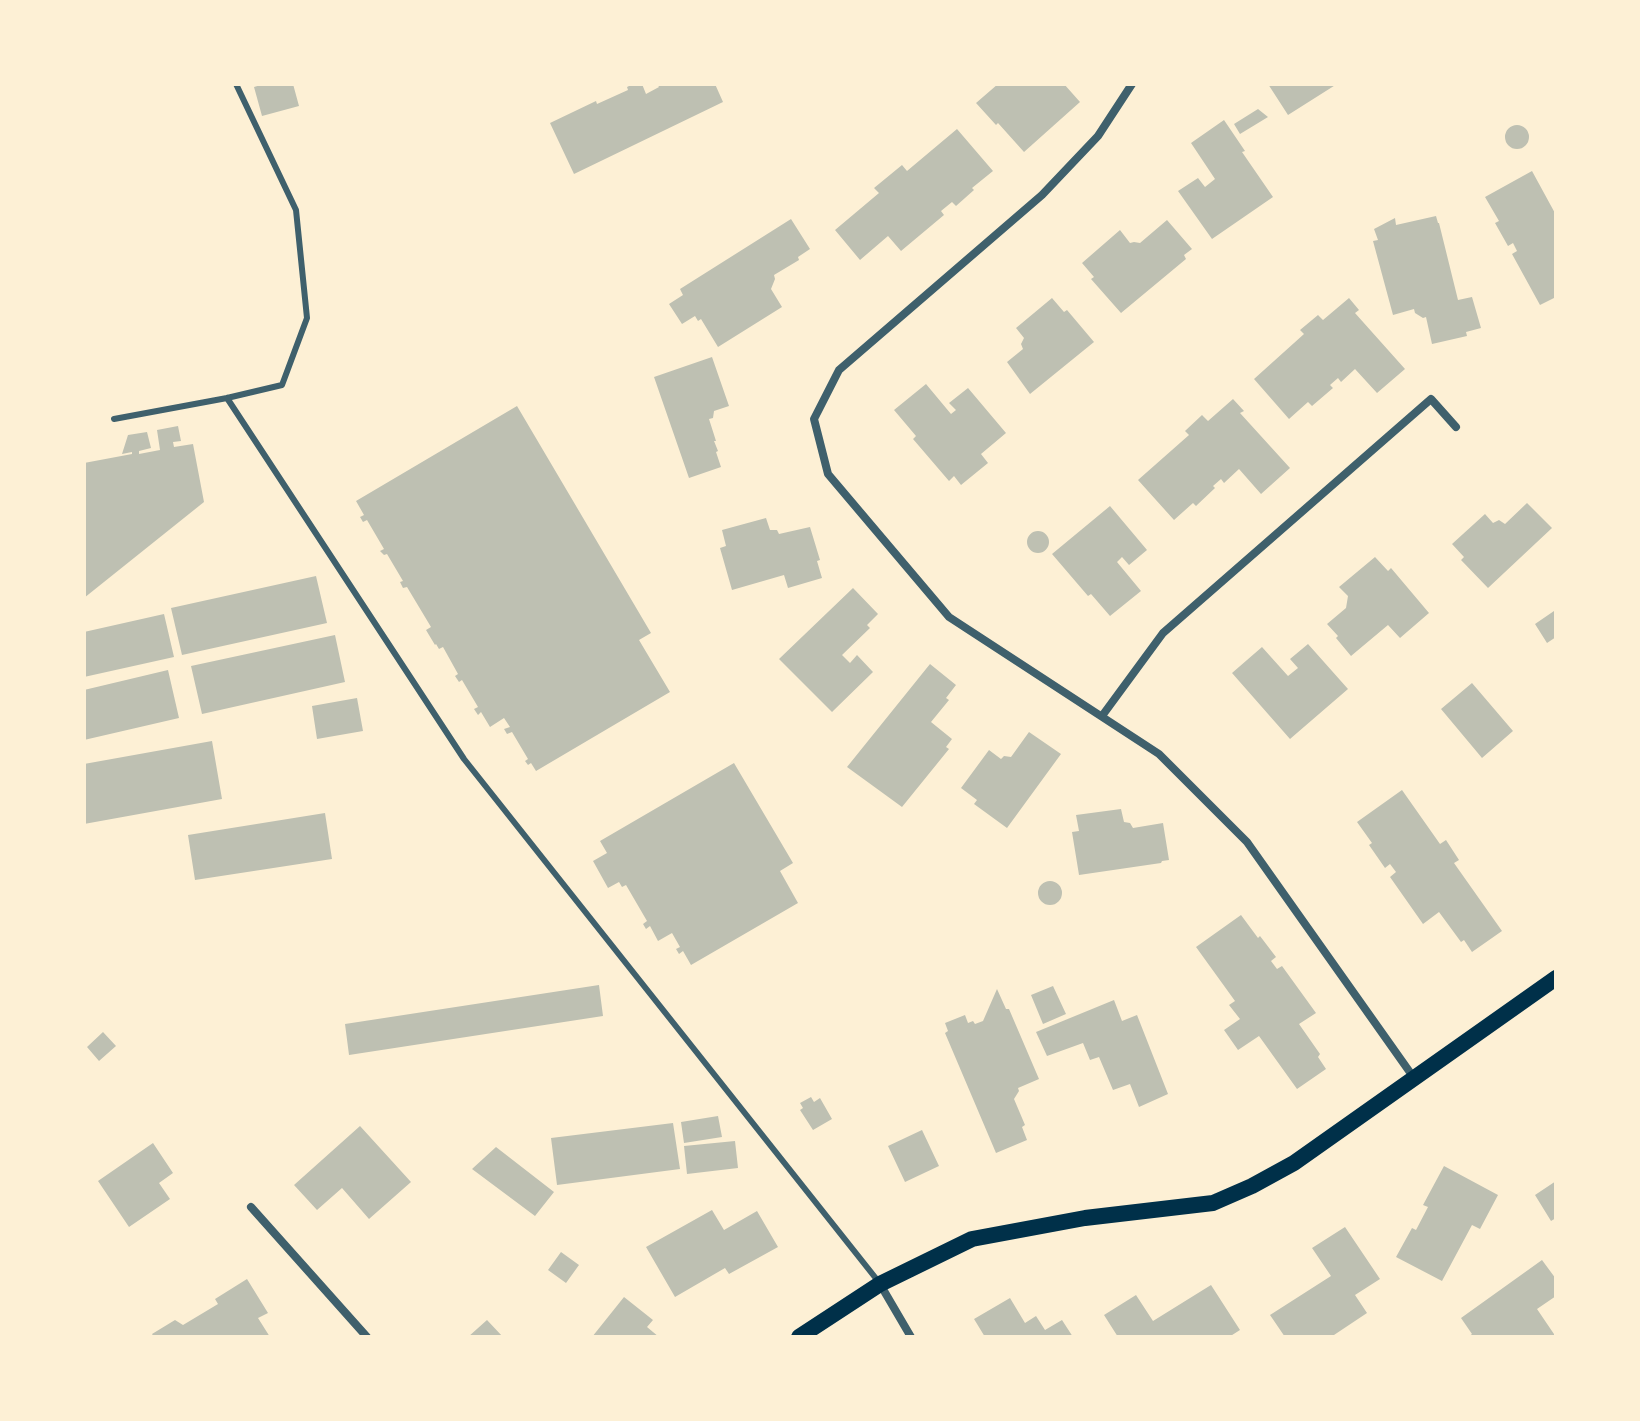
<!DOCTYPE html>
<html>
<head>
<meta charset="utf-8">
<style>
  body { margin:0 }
  #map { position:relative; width:1640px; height:1421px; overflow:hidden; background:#fdf0d5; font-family:"PT Sans Narrow",sans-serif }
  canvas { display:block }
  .frame { position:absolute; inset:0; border:86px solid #fdf0d5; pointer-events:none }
</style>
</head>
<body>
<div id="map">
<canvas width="1640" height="1421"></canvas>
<div class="frame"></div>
</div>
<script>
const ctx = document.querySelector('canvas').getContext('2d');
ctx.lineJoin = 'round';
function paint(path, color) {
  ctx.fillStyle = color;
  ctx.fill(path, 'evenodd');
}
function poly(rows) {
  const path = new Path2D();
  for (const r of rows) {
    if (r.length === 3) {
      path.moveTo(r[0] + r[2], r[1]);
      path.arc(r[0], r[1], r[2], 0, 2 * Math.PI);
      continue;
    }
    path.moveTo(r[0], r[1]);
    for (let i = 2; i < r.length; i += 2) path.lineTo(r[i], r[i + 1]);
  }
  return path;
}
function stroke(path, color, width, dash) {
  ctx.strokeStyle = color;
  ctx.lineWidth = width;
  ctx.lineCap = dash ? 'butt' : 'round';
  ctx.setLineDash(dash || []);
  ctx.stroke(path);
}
const building = poly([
  [264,84,293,84,299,106,262,116,254,87],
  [633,84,642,84,646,94,659,87,657,84,715,84,723,102,574,174,550,123,596,101,597,104,628,90,627,87],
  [998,84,1064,84,1080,102,1024,152,998,123,996,125,976,103],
  [1268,84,1337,84,1288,115],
  [1258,109,1268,117,1240,134,1234,124],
  [1224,120,1245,151,1242,152,1273,197,1212,239,1178,191,1198,178,1205,187,1215,179,1191,143],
  [1517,137,12],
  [957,129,993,171,972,188,974,190,956,206,952,202,941,211,944,215,901,251,888,236,860,260,835,230,879,193,874,188,902,165,907,171],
  [1532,171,1556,215,1556,297,1540,305,1512,254,1517,251,1513,243,1508,246,1495,223,1499,221,1485,197],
  [1436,216,1438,223,1439,223,1458,300,1472,297,1481,328,1466,332,1467,336,1432,344,1426,317,1423,318,1415,313,1414,309,1393,315,1373,241,1378,240,1374,229,1395,218,1396,225],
  [791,219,810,249,798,257,799,260,774,275,775,279,771,289,782,307,718,347,701,319,698,321,695,316,682,324,669,304,683,295,680,289],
  [1167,220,1192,249,1184,255,1186,259,1121,313,1091,279,1094,277,1082,263,1120,230,1130,243,1134,242,1140,243],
  [1052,298,1064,312,1067,310,1094,342,1030,394,1007,362,1023,349,1021,344,1024,338,1016,328],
  [1349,298,1359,310,1355,313,1405,369,1377,393,1355,369,1341,382,1338,378,1330,385,1333,388,1312,406,1308,402,1289,419,1254,379,1304,334,1300,330,1318,315,1323,320],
  [712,357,729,406,714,411,713,418,709,419,716,441,714,441,718,451,716,452,721,467,689,478,654,377],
  [926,384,951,414,956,410,949,403,968,388,1006,433,981,454,988,463,961,485,954,476,949,481,913,439,916,436,894,410],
  [1233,399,1244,411,1240,413,1290,468,1261,494,1239,469,1224,483,1221,479,1213,486,1215,488,1196,506,1193,503,1174,520,1138,480,1189,435,1185,431,1202,415,1208,421],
  [517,406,651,633,639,640,670,692,536,771,531,763,528,765,525,761,528,759,512,732,507,734,504,729,510,727,504,718,490,727,481,712,478,715,474,709,478,707,462,680,459,682,455,676,458,674,443,647,439,649,436,644,435,645,426,630,431,627,407,587,403,588,400,582,403,581,387,554,384,555,380,551,384,549,367,520,363,522,360,517,364,515,356,501],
  [178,426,181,441,173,442,174,447,193,444,204,502,84,598,84,463,132,454,132,452,122,454,128,435,147,432,151,448,139,451,139,454,160,450,157,430],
  [1527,503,1552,528,1488,588,1461,560,1464,557,1452,544,1485,514,1493,523,1499,520,1505,524],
  [1110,506,1147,550,1129,565,1122,557,1117,562,1141,591,1110,616,1091,594,1088,596,1052,554],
  [766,518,770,530,777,530,779,534,810,527,820,560,817,561,822,578,788,588,784,575,732,590,720,548,726,546,722,530],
  [1038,542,11],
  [1375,557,1388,571,1391,568,1429,613,1400,638,1388,625,1351,656,1336,638,1338,636,1327,624,1346,608,1348,596,1339,587],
  [316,576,327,623,182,655,171,608],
  [853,588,878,614,867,625,870,628,842,655,850,663,857,655,873,672,832,712,779,659],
  [1554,611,1556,637,1547,643,1535,624],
  [164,614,174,657,84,677,84,632],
  [335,635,345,682,202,714,191,666],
  [1308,644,1348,689,1290,739,1232,673,1262,647,1288,676,1298,668,1290,659],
  [930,664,956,685,946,698,949,700,931,722,952,739,946,747,949,749,902,807,847,767],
  [168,670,179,718,84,740,84,690],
  [1472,683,1513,731,1482,758,1441,709],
  [357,698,363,731,317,739,312,706],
  [1029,732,1061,754,1007,828,974,804,977,800,961,788,989,750,1001,759,1004,756,1011,757],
  [212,741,222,799,84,824,84,764],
  [734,763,793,863,780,871,798,903,691,965,683,951,679,954,676,949,680,947,672,933,658,941,650,926,646,929,643,924,647,921,626,885,622,887,619,882,608,888,593,861,607,853,600,841],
  [1402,790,1440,844,1446,840,1459,860,1454,863,1502,931,1472,952,1464,940,1461,942,1439,912,1423,924,1390,877,1396,872,1390,864,1385,868,1369,845,1372,843,1357,822],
  [1121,809,1124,822,1130,823,1133,828,1163,823,1169,860,1162,861,1161,863,1079,875,1072,832,1079,831,1076,815],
  [325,813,332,859,195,880,188,835],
  [1050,893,12],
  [1241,915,1258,938,1260,936,1276,957,1271,961,1277,969,1282,966,1316,1013,1299,1024,1320,1054,1318,1057,1326,1069,1297,1089,1259,1036,1238,1050,1224,1030,1240,1019,1229,1005,1235,1001,1196,947],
  [599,985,603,1016,349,1055,345,1024],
  [1053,986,1066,1014,1043,1024,1031,995],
  [997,989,1006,1009,1009,1009,1039,1079,1018,1088,1019,1091,1014,1099,1025,1125,1022,1127,1027,1140,996,1153,945,1033,948,1031,945,1023,965,1015,968,1023,973,1021,975,1024,983,1021],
  [1114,1000,1122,1021,1137,1015,1168,1094,1139,1107,1130,1084,1113,1090,1099,1057,1090,1060,1083,1043,1047,1056,1036,1032],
  [103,1032,116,1046,99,1061,87,1047],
  [811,1097,814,1102,820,1098,832,1119,813,1130,800,1110,803,1108,800,1103],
  [718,1116,722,1137,684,1143,681,1122],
  [673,1123,680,1169,557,1185,551,1138],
  [360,1126,411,1182,369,1219,342,1188,317,1210,294,1185],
  [922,1130,939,1166,905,1182,888,1146],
  [735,1141,738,1168,687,1174,684,1146],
  [153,1143,173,1173,159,1183,170,1199,129,1227,98,1181],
  [496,1147,554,1192,535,1216,472,1169],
  [1444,1166,1498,1195,1480,1229,1472,1225,1442,1281,1396,1257,1412,1228,1416,1230,1428,1207,1423,1205],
  [1556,1181,1556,1218,1551,1221,1535,1195],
  [712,1210,724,1230,757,1211,778,1247,729,1274,725,1268,675,1297,646,1247],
  [1345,1227,1380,1279,1355,1295,1367,1313,1331,1337,1285,1337,1270,1315,1331,1276,1312,1248],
  [561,1252,579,1265,566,1283,548,1270],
  [1542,1260,1556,1279,1556,1296,1537,1309,1556,1337,1468,1337,1472,1334,1461,1318],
  [247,1279,268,1313,258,1318,270,1337,154,1337,152,1334,175,1320,183,1325,218,1304,215,1299],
  [1211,1285,1240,1330,1229,1337,1118,1337,1104,1315,1136,1295,1153,1321],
  [624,1297,653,1320,647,1327,659,1337,592,1337],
  [1010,1298,1025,1323,1036,1316,1045,1330,1062,1320,1073,1337,985,1337,974,1319],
  [487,1320,503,1337,468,1337]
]);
const service = poly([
  [227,398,464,759,878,1281],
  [114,419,227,398,282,385,307,318,296,210,236,84]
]);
const minor = poly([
  [1132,84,1098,136,1042,195,839,370,814,419,828,474,949,617,1159,754,1247,842,1414,1078],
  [1102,716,1163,633,1431,399,1456,427],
  [251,1207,367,1337],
  [880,1284,911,1337]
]);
const secondary = poly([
  [799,1337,880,1284,972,1239,1085,1218,1213,1203,1252,1186,1294,1163,1556,978]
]);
paint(building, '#bec0b2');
stroke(service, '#3f606c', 6);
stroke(minor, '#3f606c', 8);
stroke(secondary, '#003049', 16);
</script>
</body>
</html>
